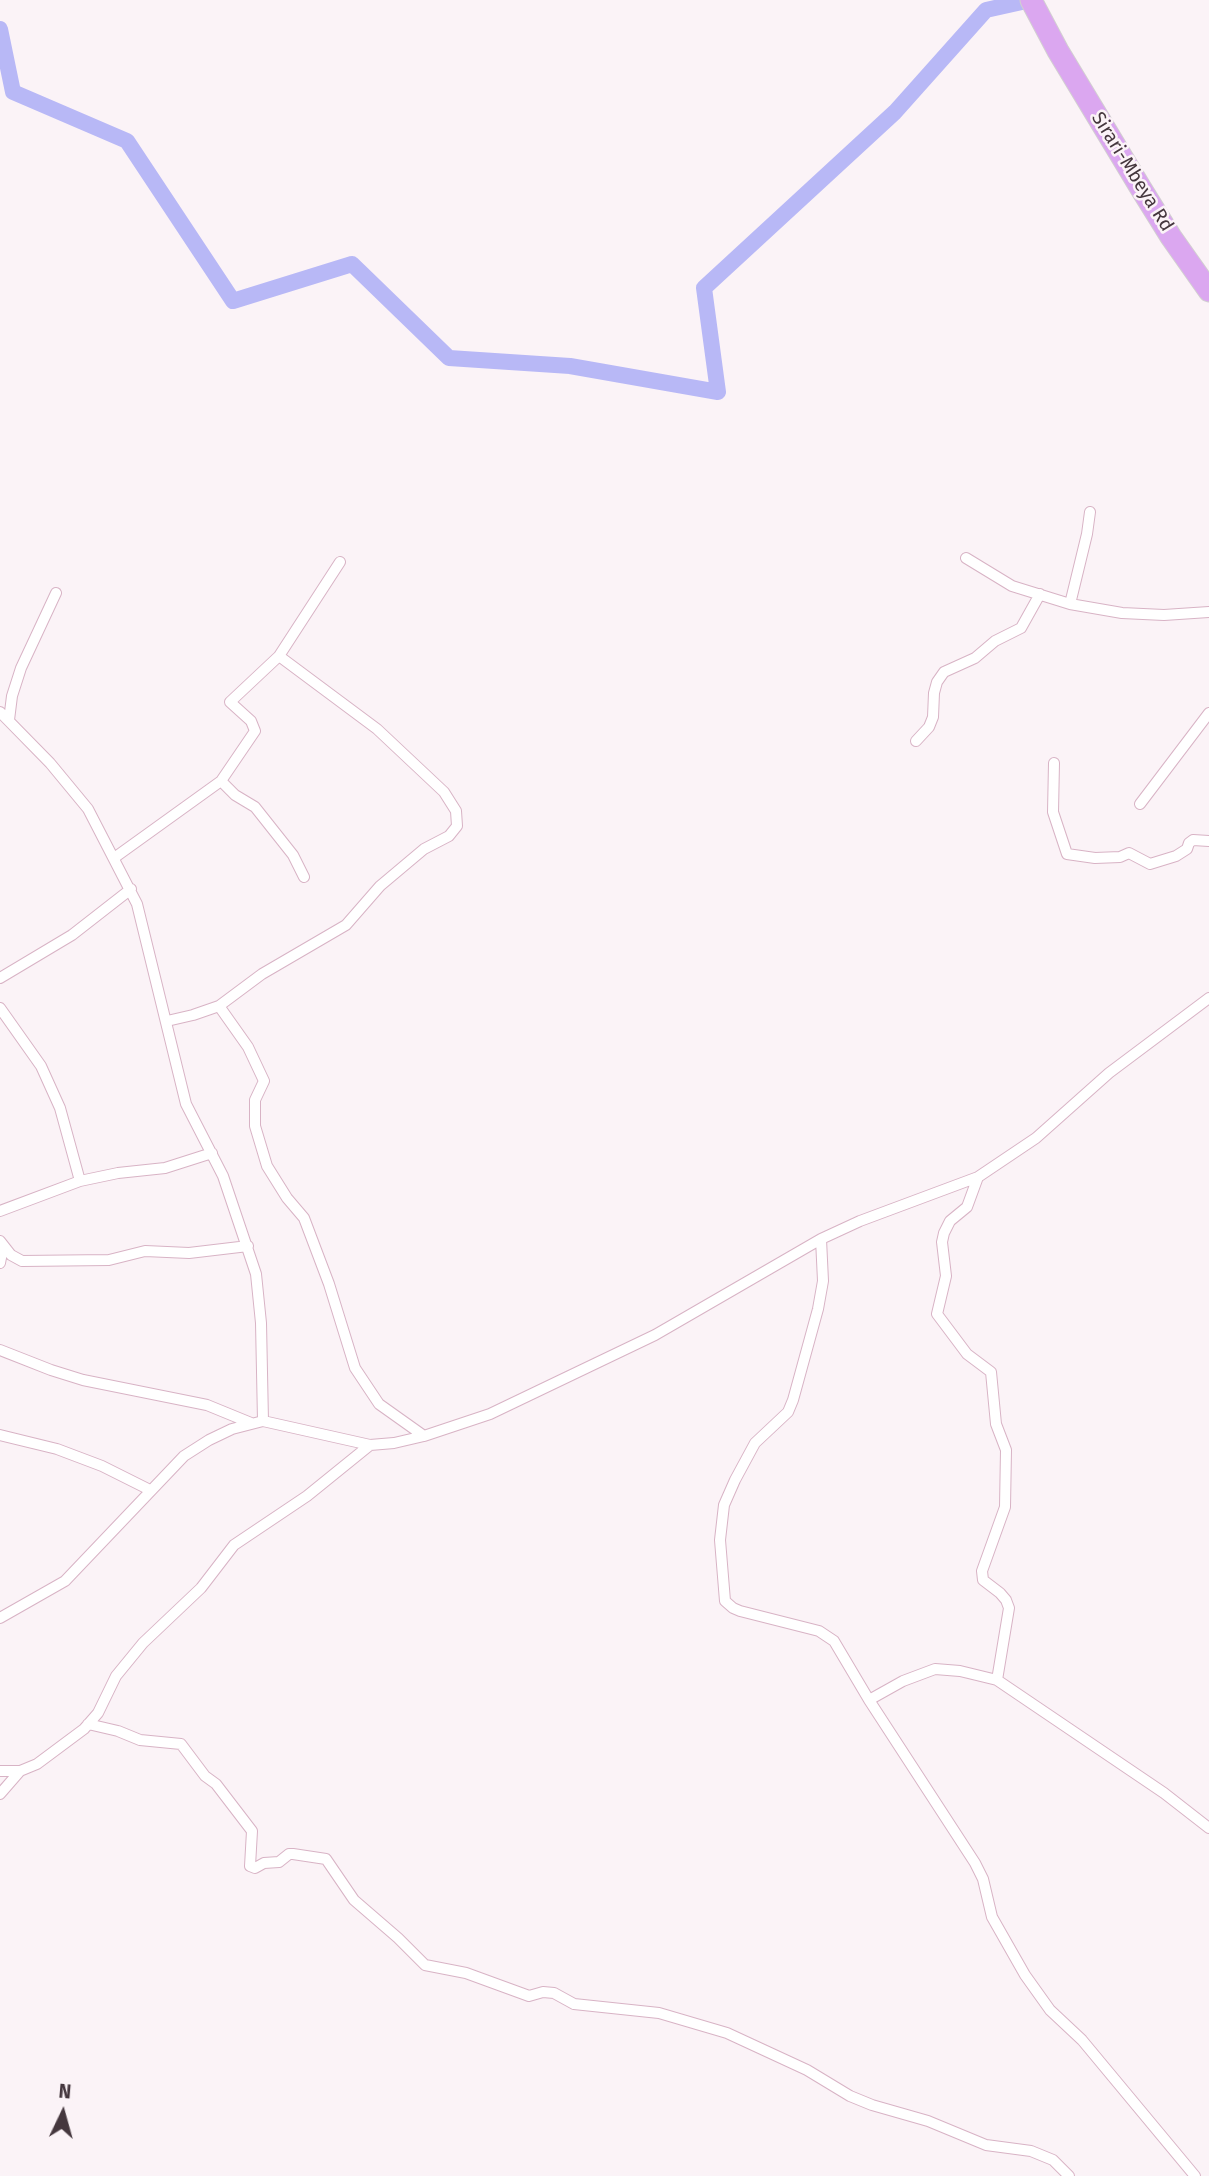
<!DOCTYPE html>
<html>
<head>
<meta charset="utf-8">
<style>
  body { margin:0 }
  #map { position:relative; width:1209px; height:2176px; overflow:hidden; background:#fbf3f7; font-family:"Fira Sans",sans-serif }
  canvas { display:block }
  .north { position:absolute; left:28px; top:2078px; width:70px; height:70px; -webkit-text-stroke:5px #fbf3f7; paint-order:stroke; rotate:5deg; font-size:19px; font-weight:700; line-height:28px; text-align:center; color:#45373e }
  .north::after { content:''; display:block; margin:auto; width:24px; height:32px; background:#45373e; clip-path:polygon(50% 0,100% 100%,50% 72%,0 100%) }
</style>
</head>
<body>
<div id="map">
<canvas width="1209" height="2176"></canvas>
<div class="north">N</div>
</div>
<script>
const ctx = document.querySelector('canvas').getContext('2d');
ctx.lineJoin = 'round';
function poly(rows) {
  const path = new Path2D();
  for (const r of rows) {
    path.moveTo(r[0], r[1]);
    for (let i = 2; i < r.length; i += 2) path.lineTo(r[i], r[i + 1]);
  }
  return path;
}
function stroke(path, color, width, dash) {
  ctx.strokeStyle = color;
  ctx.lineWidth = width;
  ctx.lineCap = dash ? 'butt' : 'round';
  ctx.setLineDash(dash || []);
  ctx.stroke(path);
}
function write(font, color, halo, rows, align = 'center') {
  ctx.font = font + ' "Fira Sans",sans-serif';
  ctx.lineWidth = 5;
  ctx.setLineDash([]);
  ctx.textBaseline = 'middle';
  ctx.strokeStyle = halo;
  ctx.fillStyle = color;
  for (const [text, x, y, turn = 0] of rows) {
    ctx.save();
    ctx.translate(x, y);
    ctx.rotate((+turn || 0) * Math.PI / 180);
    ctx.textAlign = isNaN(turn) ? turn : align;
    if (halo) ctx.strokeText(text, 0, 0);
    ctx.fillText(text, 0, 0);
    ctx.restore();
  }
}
const river = poly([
  [0,29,13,92,127,141,233,301,352,264,449,358,570,366,718,392,704,288,895,112,986,10,1031,0]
]);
const street = poly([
  [966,558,1012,586,1070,604,1122,613,1164,615,1209,612],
  [1070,604,1087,534,1090,512],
  [0,712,50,763,88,809,137,904,186,1104,223,1176,256,1274,261,1323,263,1421],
  [9,720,12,696,21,668,56,593],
  [916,741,929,727,933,717,934,693,937,682,944,672,975,658,995,641,1021,628,1040,594],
  [1054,763,1053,812,1067,854,1095,858,1120,857,1129,853,1150,864,1176,856,1187,849,1189,843,1193,840,1209,841],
  [221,781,235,795,255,807,293,855,304,877],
  [1140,804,1209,713],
  [114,858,221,781,255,731,251,721,230,702,279,656,340,562],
  [0,978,72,935,131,889],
  [219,1006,248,1047,264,1081,255,1100,255,1126,267,1166,287,1198,304,1218,329,1284,355,1368,379,1404,424,1436],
  [0,1008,41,1066,60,1108,80,1181],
  [167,1021,193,1015,219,1006,262,974,346,925,380,886,424,849,449,836,457,826,456,811,444,792,377,729,279,656],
  [978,1177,967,1207,950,1221,944,1233,942,1242,946,1276,937,1314,967,1354,991,1372,996,1424,1006,1450,1005,1507,982,1571,983,1580,1000,1593,1006,1600,1009,1608,997,1680],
  [0,1211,80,1181,118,1173,165,1168,212,1153],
  [821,1239,823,1281,818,1309,793,1400,788,1412,755,1443,735,1480,724,1505,720,1540,725,1601,733,1608,740,1611,819,1631,834,1641,869,1700,975,1863,983,1879,992,1917,1025,1975,1050,2010,1082,2040,1195,2176],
  [0,1241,11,1255,22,1261,109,1260,145,1251,189,1253,248,1246],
  [0,1263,3,1247],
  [0,1350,51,1370,83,1380,207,1405,251,1423],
  [0,1435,57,1449,102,1466,150,1490],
  [0,1618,65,1581,184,1456,209,1440,232,1429,263,1421,370,1445,394,1443,424,1436,490,1414,655,1335,821,1239,860,1221,978,1177,1036,1138,1109,1073,1209,998],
  [869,1700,903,1681,935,1669,960,1671,997,1680,1164,1793,1209,1828],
  [88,1724,118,1731,140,1740,181,1744,205,1776,216,1784,252,1831,250,1866,255,1868,264,1863,279,1862,289,1854,293,1854,326,1859,354,1900,398,1938,425,1965,466,1973,529,1996,543,1992,554,1993,574,2004,659,2013,727,2033,807,2070,850,2096,872,2105,928,2121,986,2145,1031,2151,1053,2160,1069,2176],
  [0,1771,20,1771,37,1764,84,1729,98,1713,116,1676,143,1643,201,1588,234,1545,307,1496,370,1445],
  [0,1794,20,1771]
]);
const highway = poly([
  [1031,0,1058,51,1140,187,1171,237,1209,291]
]);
const streetNames = [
  ["Sirari-Mbeya Rd",1132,172,58]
];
stroke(river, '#b8b8f6', 16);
stroke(street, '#d8b3c5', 12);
stroke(highway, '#d2cfd1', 23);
stroke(street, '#fff', 10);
stroke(highway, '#dba7f0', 21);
write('19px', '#45373e', '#fbf3f7', streetNames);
</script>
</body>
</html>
